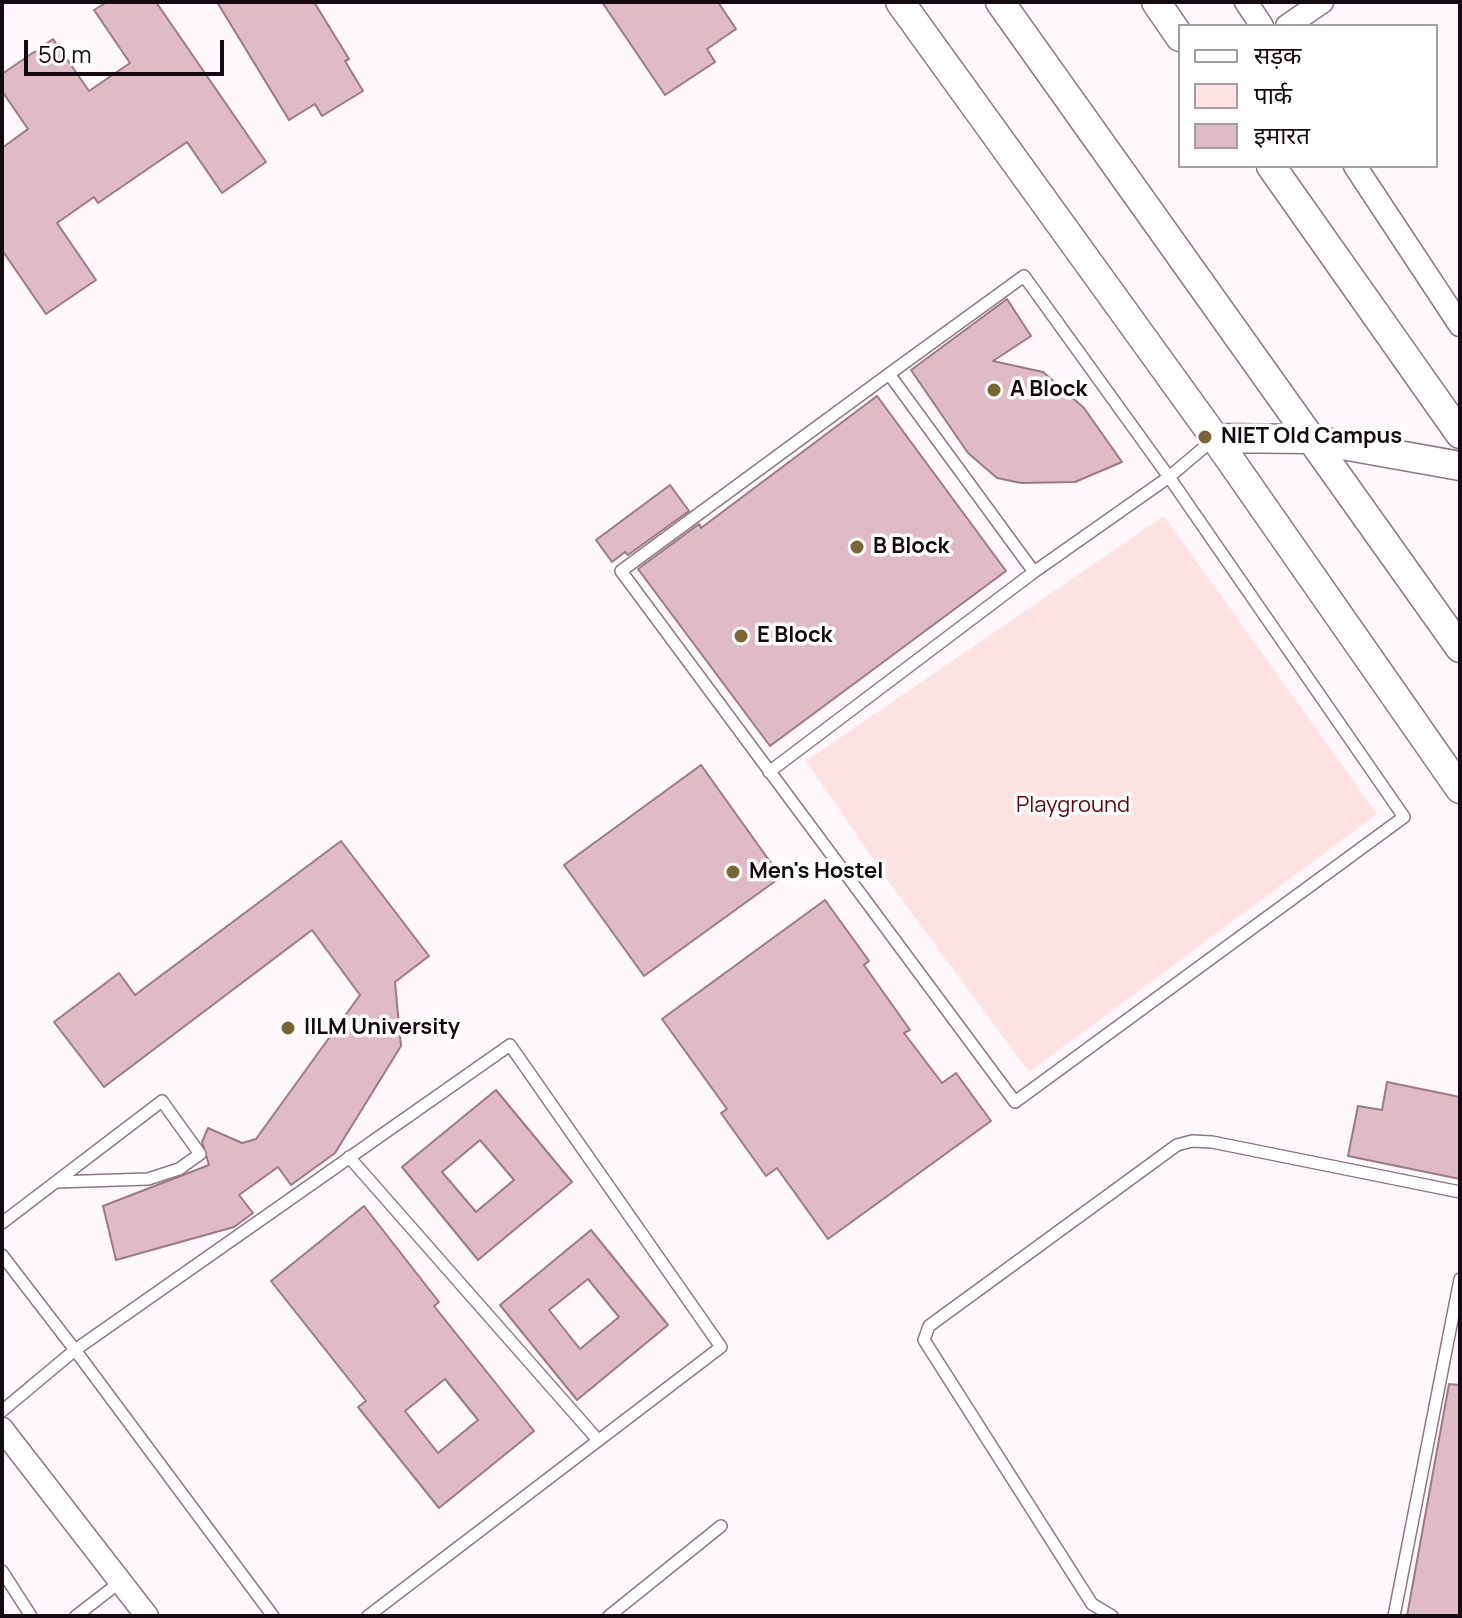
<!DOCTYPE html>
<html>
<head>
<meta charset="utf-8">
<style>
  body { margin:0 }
  #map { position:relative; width:1462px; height:1618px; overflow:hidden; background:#fef7fb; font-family:Manrope,"Noto Sans Devanagari",sans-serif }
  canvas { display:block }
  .frame { position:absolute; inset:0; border:4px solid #140a11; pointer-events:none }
  .legend { position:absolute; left:1178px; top:24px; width:260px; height:144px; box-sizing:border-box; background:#fff; border:2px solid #a19da0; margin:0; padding:10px 14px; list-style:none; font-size:24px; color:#140a11 }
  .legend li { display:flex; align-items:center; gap:16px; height:40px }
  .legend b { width:40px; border:2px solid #a19da0 }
  .scale { position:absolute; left:24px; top:40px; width:200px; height:36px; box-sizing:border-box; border:4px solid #140a11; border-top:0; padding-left:10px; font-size:24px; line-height:28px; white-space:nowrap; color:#140a11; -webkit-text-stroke:6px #fff; paint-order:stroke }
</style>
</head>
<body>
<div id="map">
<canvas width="1462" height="1618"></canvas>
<div class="frame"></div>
<ul class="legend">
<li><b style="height:10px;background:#fff"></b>सड़क</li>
<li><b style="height:22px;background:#ffe2e1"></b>पार्क</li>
<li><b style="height:22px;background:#e0bac5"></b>इमारत</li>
</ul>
<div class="scale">50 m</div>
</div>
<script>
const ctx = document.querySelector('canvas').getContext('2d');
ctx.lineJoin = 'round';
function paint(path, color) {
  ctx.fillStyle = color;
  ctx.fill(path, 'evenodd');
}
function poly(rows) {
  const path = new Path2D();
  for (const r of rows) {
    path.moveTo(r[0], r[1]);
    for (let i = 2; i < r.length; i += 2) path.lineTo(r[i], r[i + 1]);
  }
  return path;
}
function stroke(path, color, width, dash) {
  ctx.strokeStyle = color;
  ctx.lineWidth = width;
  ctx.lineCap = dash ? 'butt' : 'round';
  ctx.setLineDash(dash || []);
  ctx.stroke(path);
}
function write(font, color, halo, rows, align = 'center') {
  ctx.font = font + ' Manrope,sans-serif';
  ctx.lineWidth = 7;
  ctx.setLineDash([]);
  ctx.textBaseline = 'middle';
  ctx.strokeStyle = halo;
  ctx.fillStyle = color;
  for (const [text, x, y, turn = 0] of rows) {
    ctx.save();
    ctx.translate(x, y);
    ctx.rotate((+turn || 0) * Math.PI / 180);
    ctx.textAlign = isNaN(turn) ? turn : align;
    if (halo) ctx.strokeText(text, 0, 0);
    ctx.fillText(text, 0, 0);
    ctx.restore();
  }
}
const green = poly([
  [1164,516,1377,814,1029,1072,894,889,806,761]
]);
const building = poly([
  [107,2,156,2,266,162,222,193,187,142,98,203,94,197,57,223,96,280,46,314,2,250,2,148,28,129,2,91,2,74,53,39,89,91,130,63,94,10,107,2],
  [217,2,314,2,349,59,345,61,363,91,322,116,315,104,289,120,217,2],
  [602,2,718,2,736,29,707,49,715,62,665,95,602,2],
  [1007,299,1031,336,993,361,1043,372,1084,408,1122,462,1075,482,1021,483,997,478,968,453,911,370,1007,299],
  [877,396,1006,571,770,746,638,569,699,524,701,528,877,396],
  [670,485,689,511,628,555,625,552,612,562,596,540,670,485],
  [701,765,781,877,644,976,564,865,701,765],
  [341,841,429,956,395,982,401,1046,335,1153,291,1185,278,1167,239,1195,253,1213,234,1227,116,1260,103,1206,209,1165,202,1142,208,1128,242,1143,256,1139,360,995,312,930,104,1087,54,1022,119,973,135,995,341,841],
  [825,900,869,961,864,965,910,1030,904,1033,942,1083,956,1073,991,1121,828,1239,777,1168,766,1176,721,1113,727,1109,662,1019,825,900],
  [1387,1082,1460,1097,1460,1179,1348,1156,1358,1106,1382,1110,1387,1082],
  [496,1090,572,1182,478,1260,402,1167,496,1090],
  [480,1140,514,1180,476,1212,442,1172,480,1140],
  [364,1206,439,1302,434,1306,534,1431,439,1508,358,1407,366,1401,271,1281,364,1206],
  [445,1379,478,1420,438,1453,405,1411,445,1379],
  [591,1230,668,1325,577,1400,500,1305,591,1230],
  [588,1279,619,1317,580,1349,549,1310,588,1279],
  [1449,1384,1460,1385,1460,1616,1407,1616,1449,1384]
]);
const service = poly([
  [889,374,621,571,1015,1102,1404,817,1169,477,1024,276,889,374,1034,572],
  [769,772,1034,572,1169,477,1214,439],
  [349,1157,597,1439],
  [2,1223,162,1101,200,1154,179,1169,148,1179,56,1182],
  [2,1255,75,1350,2,1411],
  [2,1571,31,1616],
  [76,1616,120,1582],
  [273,1616,75,1350,510,1045,721,1347,368,1616],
  [609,1616,721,1526],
  [1112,1616,1092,1604,924,1340,929,1326,1177,1145,1192,1141,1212,1142,1460,1192],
  [1394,1616,1460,1279]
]);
const minor = poly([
  [1246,2,1262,26],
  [1287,26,1322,2],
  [1355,166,1460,325],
  [2,1429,147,1616]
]);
const tertiary = poly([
  [900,2,1215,438,1460,789],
  [1000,2,1460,648],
  [1156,2,1180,37],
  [1271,166,1460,434],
  [1215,438,1309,439,1460,466]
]);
const markers = [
  [994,390,8,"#7c6535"],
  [1205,437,8,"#7c6535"],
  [857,547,8,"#7c6535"],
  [741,636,8,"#7c6535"],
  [733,872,8,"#7c6535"],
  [288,1028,8,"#7c6535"]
];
const poiNames = [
  ["A Block",1010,390],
  ["NIET Old Campus",1221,437],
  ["B Block",873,547],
  ["E Block",757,636],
  ["Men's Hostel",749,872],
  ["IILM University",304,1028]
];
const parkNames = [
  ["Playground",1073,806]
];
paint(green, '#ffe2e1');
paint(building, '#e0bac5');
stroke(building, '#9d7984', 2);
stroke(service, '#917488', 14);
stroke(minor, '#917488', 25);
stroke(tertiary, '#917488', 31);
stroke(service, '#fff', 11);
stroke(minor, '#fff', 22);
stroke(tertiary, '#fff', 28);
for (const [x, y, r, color] of markers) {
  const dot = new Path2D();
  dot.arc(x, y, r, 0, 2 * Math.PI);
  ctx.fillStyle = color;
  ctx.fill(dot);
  stroke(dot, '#fff', 3);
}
write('bold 22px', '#140a11', '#fff', poiNames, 'left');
write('22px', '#600013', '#fff', parkNames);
</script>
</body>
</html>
